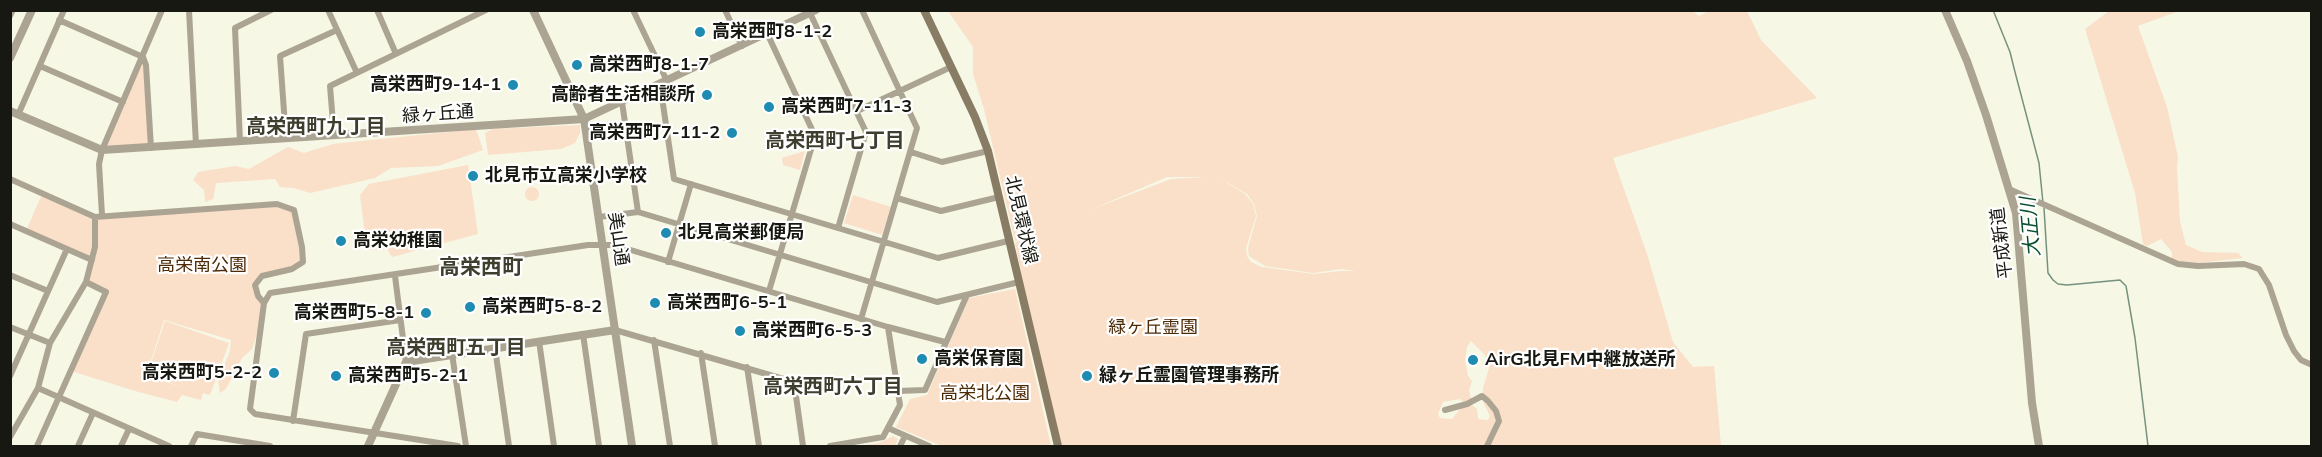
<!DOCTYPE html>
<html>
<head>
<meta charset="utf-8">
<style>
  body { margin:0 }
  #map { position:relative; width:2322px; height:457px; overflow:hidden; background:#f6f7e5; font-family:Mulish,sans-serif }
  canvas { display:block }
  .frame { position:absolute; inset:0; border:12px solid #171811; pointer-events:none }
</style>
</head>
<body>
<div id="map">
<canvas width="2322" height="457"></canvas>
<div class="frame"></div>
</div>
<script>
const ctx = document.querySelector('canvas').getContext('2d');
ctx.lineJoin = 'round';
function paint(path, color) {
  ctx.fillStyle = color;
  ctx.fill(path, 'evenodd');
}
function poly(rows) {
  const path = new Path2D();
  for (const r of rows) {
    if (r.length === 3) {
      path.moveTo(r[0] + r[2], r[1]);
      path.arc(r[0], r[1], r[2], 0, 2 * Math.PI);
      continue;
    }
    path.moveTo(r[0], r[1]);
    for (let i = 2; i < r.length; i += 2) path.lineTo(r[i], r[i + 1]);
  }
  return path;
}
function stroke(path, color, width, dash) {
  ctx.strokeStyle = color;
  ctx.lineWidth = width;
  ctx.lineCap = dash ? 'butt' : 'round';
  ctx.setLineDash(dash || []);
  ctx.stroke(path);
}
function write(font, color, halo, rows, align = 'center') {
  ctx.font = font + ' Mulish,"Noto Sans JP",sans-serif';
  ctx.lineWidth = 4.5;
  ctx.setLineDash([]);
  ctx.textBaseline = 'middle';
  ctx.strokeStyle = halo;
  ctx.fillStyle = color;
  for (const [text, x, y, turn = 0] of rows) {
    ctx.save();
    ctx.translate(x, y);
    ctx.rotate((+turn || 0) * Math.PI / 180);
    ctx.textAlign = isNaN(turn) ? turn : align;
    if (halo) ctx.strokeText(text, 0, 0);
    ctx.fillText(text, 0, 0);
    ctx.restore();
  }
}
const green = poly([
  [1691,10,1699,16,1709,11,1747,11,1761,40,1817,98,1613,158,1647,254,1673,342,1693,367,1714,366,1721,446,1062,446,1038,352,1015,243,1024,238,1015,241,984,109,973,74,973,47,948,11],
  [1216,176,1247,194,1254,204,1257,216,1248,248,1249,256,1265,266,1313,273,1341,269,1356,271,1341,271,1314,274,1262,267,1251,262,1247,256,1246,248,1256,216,1253,204,1245,194],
  [1167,177,1206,177,1171,179,1090,210],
  [1471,341,1484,354,1490,365,1483,388,1483,402,1490,416,1488,420,1478,419,1477,409,1472,405,1461,408,1452,419,1440,418,1438,414,1443,402,1460,399,1463,402,1466,402,1471,399,1469,390,1472,381,1468,376,1465,360,1467,347],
  [2109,11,2179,11,2138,26,2167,107,2178,157,2177,168,2180,221,2186,245,2202,252,2238,253,2243,258,2188,264,2172,259,2172,252,2161,239,2147,246,2143,244,2135,193,2085,29],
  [143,57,151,148,102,150],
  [580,125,580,133,575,143,561,149,488,155,485,133,493,129],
  [476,129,483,150,438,166,391,168,375,178,310,193,294,188,280,187,275,179,216,183,213,199,205,202,204,190,193,180,198,172,235,166,249,169,288,147,304,153,333,144],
  [805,151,800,170,783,165,782,158],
  [468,165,478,234,392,257,387,249,367,250,360,195,369,184],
  [532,194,7],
  [42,194,95,217,277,204,294,210,303,262,263,276,256,285,264,303,256,337,252,349,242,358,226,389,220,393,218,381,230,351,231,340,164,320,146,376,189,389,147,375,165,321,229,343,210,395,203,393,201,400,182,395,177,402,135,391,71,371,106,292,86,282,92,260,26,231],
  [853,195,891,207,882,235,844,223],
  [1015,289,1051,446,942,446,896,427,910,399,927,395,969,298],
  [893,436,898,439,895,446,858,446,879,443]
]);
const stream = poly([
  [1993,10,2010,52,2015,72,2039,163,2043,203],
  [2044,208,2048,273,2053,280,2058,284,2067,285,2120,280,2126,286,2135,338,2148,446]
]);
const minor = poly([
  [189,10,196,145],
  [328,10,357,73],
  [377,10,396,54],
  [633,10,667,81],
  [725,10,742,46],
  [809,11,866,132,838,228],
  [10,16,13,10],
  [59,20,143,57,146,65,151,148],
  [767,33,815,136,769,291],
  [40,66,123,102],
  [660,84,674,179,938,258,1008,241],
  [622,102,638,212],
  [857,111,951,67],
  [18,115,64,10],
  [334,135,330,86,486,10],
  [286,139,280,56,337,30],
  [240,142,235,28,271,10],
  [911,152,942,162,988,151],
  [10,179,95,217,277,204,294,210,302,247,303,262,292,269,262,276,255,285,258,296,264,303],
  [2009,189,2178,264,2198,266,2244,264,2259,269,2269,285,2286,335,2294,351,2301,360,2312,365],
  [897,198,941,211,999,197],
  [102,215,99,164,102,150,162,10],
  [599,217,638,212,937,302,1019,282],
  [10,224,92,260],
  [668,262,691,184],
  [10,275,48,291],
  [395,276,406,362],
  [861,319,917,128,862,10],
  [10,327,50,343],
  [888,327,945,342],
  [615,330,794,382,803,446],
  [583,334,599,446],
  [654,340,670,446],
  [539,341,554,446],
  [495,348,509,446],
  [701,353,715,446],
  [452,354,466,446],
  [939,357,962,358],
  [747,367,759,446],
  [10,376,67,249],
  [38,388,169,446],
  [898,391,925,390,967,295],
  [1445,410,1467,404,1482,396,1488,401,1496,411,1499,421,1487,446],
  [293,421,306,334,400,320],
  [888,428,929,446],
  [10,437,38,388,50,343,86,282,95,247,95,217],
  [37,446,106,292,86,282],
  [78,446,93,413],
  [121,446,129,429],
  [191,446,197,434,270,446],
  [458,446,255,414,250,409,264,303,270,293,588,245,614,245,888,327,900,405,883,437,830,446],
  [900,446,905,436]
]);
const tertiary = poly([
  [533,10,584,119,632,446],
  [1945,10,1967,61,1986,115,2016,213,2032,403,2039,446],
  [10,58,32,10],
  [10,111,102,150,584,119,816,10],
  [368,446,406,362,615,330]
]);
const secondary = poly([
  [924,10,975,117,988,151,1058,446]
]);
const markers = [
  [700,32,6,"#1e8bb1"],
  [577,65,6,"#1e8bb1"],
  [513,85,6,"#1e8bb1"],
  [707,95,6,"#1e8bb1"],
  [769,107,6,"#1e8bb1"],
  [732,133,6,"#1e8bb1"],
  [473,176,6,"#1e8bb1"],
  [666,233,6,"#1e8bb1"],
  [341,241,6,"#1e8bb1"],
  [655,303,6,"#1e8bb1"],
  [470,307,6,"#1e8bb1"],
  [426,313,6,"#1e8bb1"],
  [740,331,6,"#1e8bb1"],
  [922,359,6,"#1e8bb1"],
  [1473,360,6,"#1e8bb1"],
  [274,373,6,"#1e8bb1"],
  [336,376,6,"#1e8bb1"],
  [1087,376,6,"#1e8bb1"]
];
const poiNames = [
  ["高栄西町8-1-2",712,32],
  ["高栄西町8-1-7",589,65],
  ["高栄西町9-14-1",501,85,"right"],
  ["高齢者生活相談所",695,95,"right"],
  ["高栄西町7-11-3",781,107],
  ["高栄西町7-11-2",720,133,"right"],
  ["北見市立高栄小学校",485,176],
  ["北見高栄郵便局",678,233],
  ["高栄幼稚園",353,241],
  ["高栄西町6-5-1",667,303],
  ["高栄西町5-8-2",482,307],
  ["高栄西町5-8-1",414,313,"right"],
  ["高栄西町6-5-3",752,331],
  ["高栄保育園",934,359],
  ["AirG北見FM中継放送所",1485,360],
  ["高栄西町5-2-2",262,373,"right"],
  ["高栄西町5-2-1",348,376],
  ["緑ヶ丘霊園管理事務所",1099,376]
];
const streetNames = [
  ["緑ヶ丘通",438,114,-4],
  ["北見環状線",1021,220,77],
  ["美山通",618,239,82],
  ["平成新道",2002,243,-97]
];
const parkNames = [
  ["高栄南公園",202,266],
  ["緑ヶ丘霊園",1153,328],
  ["高栄北公園",985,394]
];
const neighbourhoodNames = [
  ["高栄西町九丁目",316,127],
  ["高栄西町七丁目",835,141],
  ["高栄西町五丁目",456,348],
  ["高栄西町六丁目",833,387]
];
const waterNames = [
  ["大正川",2031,227,-95]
];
const quarterNames = [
  ["高栄西町",481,268]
];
paint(green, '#fadfc9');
stroke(stream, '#76927e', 1.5);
stroke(minor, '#aca493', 6);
stroke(tertiary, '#aca493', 8);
stroke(secondary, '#887c64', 8);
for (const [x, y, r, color] of markers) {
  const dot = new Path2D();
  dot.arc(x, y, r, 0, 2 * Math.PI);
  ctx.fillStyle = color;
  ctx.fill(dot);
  stroke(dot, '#fff', 2);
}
write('bold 18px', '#171811', '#fff', poiNames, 'left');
write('18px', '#171811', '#fff', streetNames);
write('18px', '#4d2a06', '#fff', parkNames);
write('bold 20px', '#3e3e2f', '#fff', neighbourhoodNames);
write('italic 20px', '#094f2e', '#fff', waterNames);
write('bold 21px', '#3e3e2f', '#fff', quarterNames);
</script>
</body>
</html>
